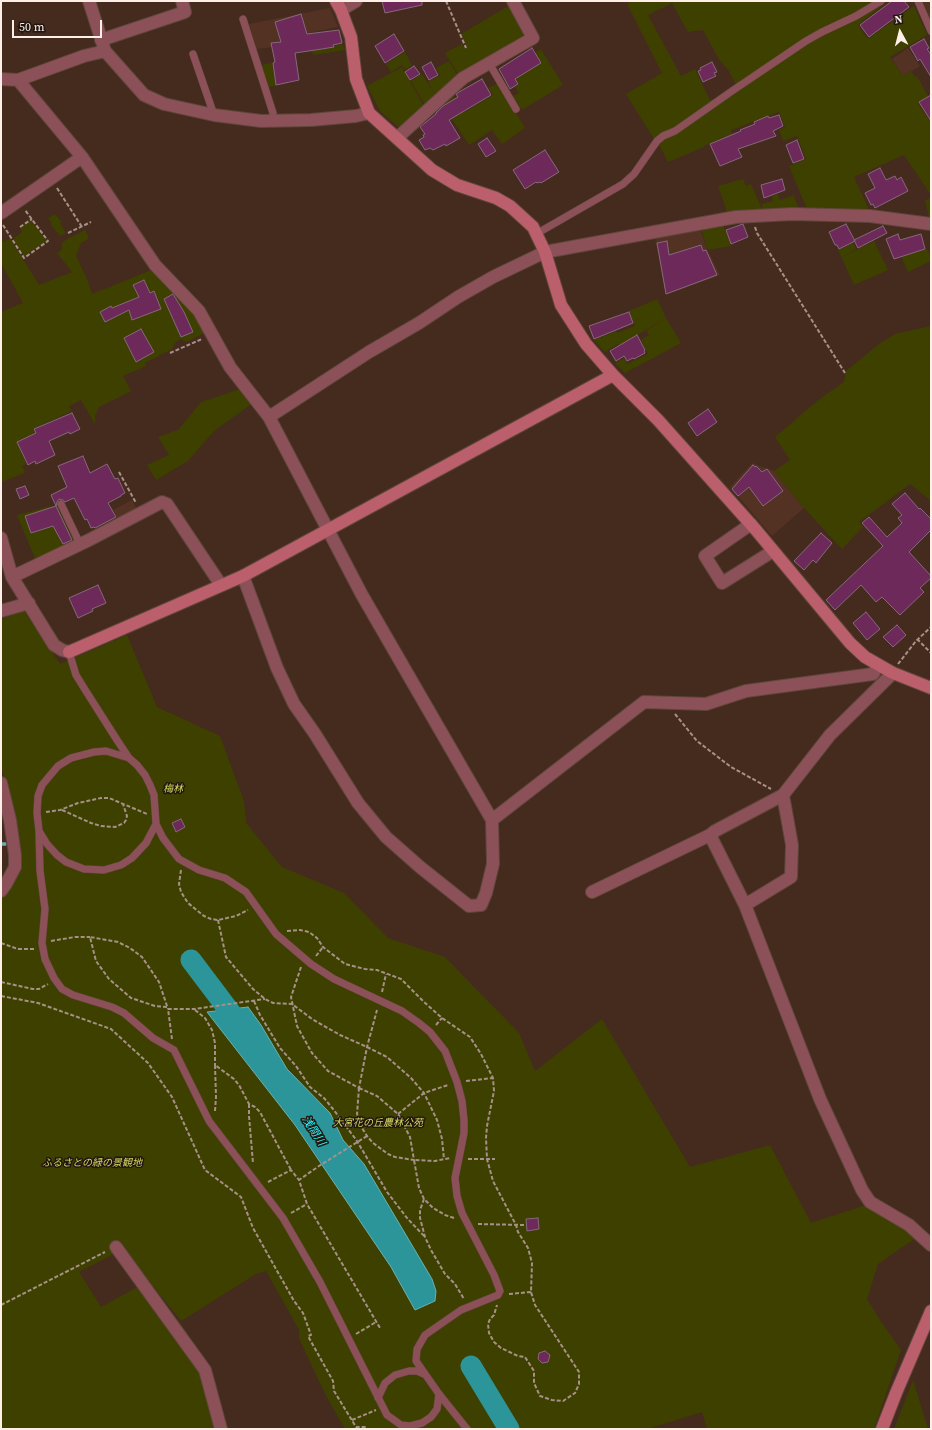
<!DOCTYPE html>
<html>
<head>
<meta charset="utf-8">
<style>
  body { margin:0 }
  #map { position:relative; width:932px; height:1430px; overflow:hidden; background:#452a1e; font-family:"Source Serif 4",serif }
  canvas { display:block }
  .frame { position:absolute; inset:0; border:2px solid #feefe9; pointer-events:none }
  .north { position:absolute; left:880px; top:12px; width:40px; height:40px; -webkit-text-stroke:3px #221611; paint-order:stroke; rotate:353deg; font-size:11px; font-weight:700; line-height:16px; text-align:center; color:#feefe9 }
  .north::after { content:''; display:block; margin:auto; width:14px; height:18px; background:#feefe9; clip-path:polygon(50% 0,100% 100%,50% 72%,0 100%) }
  .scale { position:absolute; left:12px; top:20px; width:90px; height:18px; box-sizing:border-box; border:2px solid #feefe9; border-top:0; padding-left:5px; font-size:12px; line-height:14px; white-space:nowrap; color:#feefe9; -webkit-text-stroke:3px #221611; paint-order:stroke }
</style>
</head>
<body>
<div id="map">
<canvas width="932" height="1430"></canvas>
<div class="frame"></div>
<div class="north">N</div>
<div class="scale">50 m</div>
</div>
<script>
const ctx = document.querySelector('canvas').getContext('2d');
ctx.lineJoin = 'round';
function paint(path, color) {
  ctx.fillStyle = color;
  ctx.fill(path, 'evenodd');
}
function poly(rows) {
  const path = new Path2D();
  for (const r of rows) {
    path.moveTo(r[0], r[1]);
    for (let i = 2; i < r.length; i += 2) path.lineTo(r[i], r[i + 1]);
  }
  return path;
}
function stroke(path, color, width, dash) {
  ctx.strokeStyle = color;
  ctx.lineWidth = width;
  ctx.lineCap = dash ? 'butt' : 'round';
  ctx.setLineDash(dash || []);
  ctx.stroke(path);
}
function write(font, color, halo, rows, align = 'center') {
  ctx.font = font + ' "Source Serif 4","Noto Sans JP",serif';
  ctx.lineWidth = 3;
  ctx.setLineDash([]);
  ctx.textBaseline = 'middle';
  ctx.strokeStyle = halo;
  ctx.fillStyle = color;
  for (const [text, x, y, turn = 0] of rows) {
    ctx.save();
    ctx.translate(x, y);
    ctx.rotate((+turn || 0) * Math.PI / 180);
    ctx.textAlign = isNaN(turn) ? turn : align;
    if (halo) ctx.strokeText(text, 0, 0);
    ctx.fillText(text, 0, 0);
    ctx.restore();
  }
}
const built = poly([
  [923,1,931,1,931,23],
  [330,8,338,27,308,33,308,36,282,46,257,49,249,24],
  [908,48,920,66,903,76,892,59],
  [700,229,708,251,720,275,666,295,655,238],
  [752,463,774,471,804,508,772,536,730,487],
  [132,500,137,510,119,520,113,510]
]);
const green = poly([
  [629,1,888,1,858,25,867,38,869,38,914,6,927,35,890,57,903,76,911,71,915,77,917,76,928,96,918,103,931,123,931,195,904,155,854,177,870,212,807,209,789,166,806,159,797,136,783,141,779,130,785,127,779,112,731,130,732,134,704,146,704,147,668,162,660,146,657,146,654,139,626,94,662,73,628,6],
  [672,3,688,32,703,30,718,58,729,71,736,85,716,98,710,100,695,69,681,76,648,15],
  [510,5,524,31,523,36,459,75,445,53,462,44,465,49,467,48,461,34],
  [317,36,320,50,343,44,345,50,313,55,310,43],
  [541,49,563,85,522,110,513,96,519,93,515,87,519,84,516,79,541,63,535,53],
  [405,52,412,65,405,70,402,65,391,72,386,64],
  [449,61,458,76,425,105,411,81,422,74,434,93,428,82,440,75,436,68],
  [272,63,276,86,269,87,262,65],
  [402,67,424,106,401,126,397,126,380,111,367,86],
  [498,83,525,128,502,144,492,130,469,145,443,105,453,96,462,111,464,110,465,112,493,95,488,88],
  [743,179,746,186,751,184,762,209,728,214,718,186],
  [778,194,780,200,794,195,799,210,771,209,763,210,762,204,773,201,772,196],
  [931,198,931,217,929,218,925,200],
  [55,214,62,222,60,223,66,233,60,236,51,225,52,224,48,218],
  [31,220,47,241,24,256,13,239,22,232,20,228],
  [723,225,731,246,708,250,701,229],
  [85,230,89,238,81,243,76,256,87,279,92,294,154,269,196,313,205,333,186,342,181,339,175,343,172,349,145,363,146,366,123,376,131,391,99,407,95,416,95,424,81,400,69,406,72,411,33,429,35,433,17,441,26,464,22,466,25,473,1,482,1,312,23,303,1,263,1,238,4,242,10,238,39,285,72,272,57,253,62,250,62,243,67,239],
  [874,241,888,270,854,285,838,250,853,243,856,249,846,255],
  [927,249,931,257,931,261,908,272,901,256],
  [657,299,666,318,619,346,618,344,605,352,594,340,616,331,617,333,635,326,629,311],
  [666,318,681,343,625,373,615,363,624,358,627,364,648,354,641,340,649,335,646,331],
  [931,326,931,501,910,484,859,522,863,527,842,549,804,508,774,471,790,460,775,437,817,401,844,382,846,371,879,344,895,334],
  [240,389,253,403,214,431,188,461,156,480,147,465,169,455,158,437,178,430,201,402],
  [51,506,58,507,74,541,36,561,17,515],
  [24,611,60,664,127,635,157,707,220,736,244,801,246,823,282,867,344,893,388,938,445,957,519,1033,535,1071,602,1019,690,1167,770,1145,811,1223,866,1205,917,1237,878,1264,867,1299,882,1323,901,1350,874,1429,707,1429,702,1412,647,1429,345,1429,325,1394,299,1338,299,1330,266,1271,256,1274,181,1321,123,1249,79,1272,101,1307,143,1284,205,1370,222,1429,1,1429,1,899,18,871,18,839,1,765,1,619],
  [913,1380,928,1429,894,1429]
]);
const water = poly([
  [248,1007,261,1025,287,1069,330,1113,343,1140,364,1164,432,1279,436,1291,435,1301,415,1310,391,1267,295,1125,207,1012,248,1007]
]);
const stream = poly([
  [1,844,5,844]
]);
const river = poly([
  [191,960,246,1033],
  [471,1366,509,1429]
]);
const building = poly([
  [382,1,422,1,422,5,385,13,382,1],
  [892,1,904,1,909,7,869,37,860,25,892,1],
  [301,14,307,34,339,30,342,43,333,45,334,47,322,49,295,53,299,80,276,85,273,63,275,62,271,43,281,42,275,22,301,14],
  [394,34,404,51,385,63,375,46,394,34],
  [924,39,929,48,927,49,931,55,931,77,920,59,918,61,910,47,924,39],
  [532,48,541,63,515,79,518,84,510,89,499,69,532,48],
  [431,62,438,75,429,80,422,67,431,62],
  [712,62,717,72,714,73,716,76,703,82,698,71,701,70,700,68,712,62],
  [414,66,420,74,410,80,405,72,414,66],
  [482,79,491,95,449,120,460,138,446,146,445,144,433,150,430,148,425,150,419,140,424,137,423,135,425,134,420,127,436,114,436,113,443,106,458,97,456,94,459,92,482,79],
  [931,95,931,121,919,102,931,95],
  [779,115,783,126,773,131,776,136,738,149,742,157,720,166,710,144,741,131,740,130,755,124,754,122,768,116,769,118,779,115],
  [487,138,496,151,486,157,478,144,487,138],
  [797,140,804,159,793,163,786,145,797,140],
  [545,150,559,172,541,183,540,182,537,183,536,182,525,189,513,170,545,150],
  [880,168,886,180,895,176,897,180,901,177,908,191,875,208,873,204,871,205,865,193,875,188,868,174,880,168],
  [782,179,785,190,764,198,761,185,782,179],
  [743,224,748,237,731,244,726,230,743,224],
  [846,224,855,241,839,249,837,245,835,245,829,232,846,224],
  [883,226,887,233,858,248,854,240,883,226],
  [898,234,900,240,921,234,925,249,894,259,886,239,898,234],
  [667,241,669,255,701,245,703,251,706,250,717,275,666,294,657,243,667,241],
  [144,280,150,293,154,291,161,309,132,320,129,310,105,322,100,312,111,306,112,308,139,297,133,285,144,280],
  [173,294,184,312,193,332,181,337,164,299,173,294],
  [629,312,633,323,594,339,589,326,629,312],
  [141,329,154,352,136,362,124,338,141,329],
  [637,335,645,350,644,351,645,353,634,359,633,358,627,361,624,356,616,361,610,351,637,335],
  [708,409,717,422,697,436,688,423,708,409],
  [72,413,80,429,70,434,69,432,49,441,55,455,36,464,35,461,28,465,17,442,36,433,34,429,72,413],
  [83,456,90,473,107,464,115,479,118,478,125,493,121,495,121,496,108,503,116,517,95,528,94,527,91,528,87,519,85,520,74,498,65,502,63,500,59,499,57,502,56,506,51,495,67,487,58,466,83,456],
  [753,465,755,467,756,466,762,472,767,469,783,491,763,506,749,487,738,496,732,489,753,465],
  [25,486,29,495,20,499,16,489,25,486],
  [905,493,919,509,920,508,931,519,931,530,909,552,931,576,931,578,920,588,924,592,900,615,882,597,876,602,861,585,835,610,826,600,883,546,862,523,869,517,887,537,902,523,898,518,902,515,892,504,905,493],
  [56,506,72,540,63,544,53,526,31,533,25,516,56,506],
  [821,533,832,543,816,563,813,560,804,570,794,561,821,533],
  [98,585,106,603,92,609,93,611,78,618,69,598,98,585],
  [866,612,880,629,867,640,853,623,866,612],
  [897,625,906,635,893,647,883,637,897,625],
  [181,819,185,827,176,832,172,823,181,819],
  [538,1218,539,1229,527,1231,526,1219,538,1218],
  [545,1351,550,1355,548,1362,542,1363,538,1359,539,1353,545,1351]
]);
const path = poly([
  [446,1,466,48],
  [57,188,82,227],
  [3,225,24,258,48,241,25,210],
  [20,227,32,219],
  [755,227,757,233,845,373],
  [68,233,91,222],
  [170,353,202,339],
  [119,472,136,503],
  [917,639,931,653],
  [898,664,916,641,931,627],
  [675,714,697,741,731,767,771,789],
  [62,810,91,823,101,826,115,827,124,823,126,820,127,816,123,804],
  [46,812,60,810,78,803,101,798,109,798,147,814],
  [181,870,179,884,181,892,188,903,204,916,211,919,218,920,236,916,248,910],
  [218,920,226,957,253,989,265,999,273,1003,292,1004,312,1019,340,1035,367,1047,387,1057,411,1078,424,1093,437,1120,442,1139,444,1159],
  [287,931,300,930,309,932,317,938,323,947,345,964,365,969,377,970,401,979,424,1002,442,1018,470,1037,481,1054,493,1078,494,1091,487,1126,486,1138,487,1159,493,1181,516,1225,518,1232,528,1248,532,1263,531,1292,535,1305,579,1372,579,1384,575,1393,563,1401,552,1400,540,1396,534,1383,534,1371,525,1357,518,1356,501,1348,494,1342,489,1333,488,1324,490,1319,494,1315,497,1305],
  [51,941,75,937,90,937],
  [1,943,18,949,34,949],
  [316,956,323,947],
  [301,967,291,997,297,1026,312,1053,328,1071,359,1088,367,1047,377,1010],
  [1,982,33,989,39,989,48,984],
  [382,992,386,974],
  [1,996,38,1003,111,1029,148,1063,172,1097,205,1170,241,1197,253,1228,294,1301,303,1313,311,1335,308,1336,333,1381,334,1391,356,1427,366,1427,367,1429],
  [254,1001,260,1015,280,1048,296,1066,310,1087,324,1098,333,1109,357,1141,387,1192,407,1218,425,1237],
  [167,1007,155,1006,131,998,109,979,96,961,90,937,118,942,130,948,142,957,159,982,168,1009],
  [195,1010,205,1018,212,1030,215,1043,215,1065],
  [436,1025,442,1018],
  [172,1039,168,1009,194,1009,265,999],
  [466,1081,493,1078],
  [359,1088,377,1096,398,1114,410,1137,414,1160,395,1157,388,1154,373,1143,367,1136,362,1128,357,1114,359,1088],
  [249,1104,249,1116,253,1163],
  [215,1111,216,1097,215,1065,234,1079,239,1085,249,1104,255,1107,260,1112,291,1170],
  [398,1114,424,1093,448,1085],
  [367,1136,319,1166,299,1180,307,1204,380,1328],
  [468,1159,495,1159],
  [268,1182,291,1170,299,1180],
  [424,1199,419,1188,414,1160,435,1161,450,1158],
  [291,1213,307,1204],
  [454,1218,445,1215,433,1208,424,1199,420,1210,420,1218,425,1237,431,1250,445,1274,455,1284,464,1299],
  [478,1224,524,1225],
  [509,1294,531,1292],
  [1,1305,105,1252],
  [356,1334,376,1322],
  [352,1420,376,1410]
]);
const lane = poly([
  [918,1,931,31],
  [243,19,273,113,273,121],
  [193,54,214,115],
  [489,63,516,109],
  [536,234,623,184,634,174,657,141,663,136,675,131,732,91,806,41,822,32,856,16,881,1],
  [61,504,80,544],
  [69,652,76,675,84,688,117,740,129,758,137,765,145,775,150,785,154,795,156,824,163,838,179,859,199,870,225,878,246,892,276,934,311,964,334,979,402,1011,419,1023,430,1032,445,1051,457,1082,462,1101,464,1120,464,1133,455,1178,457,1196,462,1213,494,1275,500,1291,498,1295,461,1310,425,1335,417,1349,416,1361,439,1394,467,1429],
  [129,758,106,751,94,752,71,758,58,766,42,785,38,796,37,813,39,831,47,844,57,855,66,862,84,869,104,870,121,865,132,858,146,843,156,824],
  [39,831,40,871,45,909,42,943,45,959,54,978,62,989,73,995,112,1007,124,1013,153,1038,174,1050,209,1121,283,1218,320,1282,387,1415,401,1425,410,1426,422,1423,431,1417,437,1409,439,1394],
  [378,1398,385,1383,395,1375,409,1371,417,1371,424,1374]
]);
const street = poly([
  [89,1,105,51,144,95,164,104,214,115,261,121,311,120,356,116,369,113],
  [341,10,356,1],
  [101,40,185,12,182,1],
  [1,79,18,80,84,56,105,51],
  [18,80,82,157,155,265,199,311,230,367,269,417,362,595,492,820,644,702,706,704,746,691,873,674,878,665],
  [397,138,463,78,533,38,513,1],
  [1,213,82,157],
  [269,417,369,352,419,323,458,297,493,277,545,252,736,217,792,214,870,216,931,224],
  [751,524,705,556,722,583,773,551],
  [1,538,12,577,54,645,62,650,69,652],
  [243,576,277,668,294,704,315,734,358,803,386,837,420,867,469,906,481,905,486,893,493,864,492,820],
  [12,577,89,540,162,502,167,504,221,585],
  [1,611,29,603],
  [1,783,10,820,15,855,15,867,6,884,1,891],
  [710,835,745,905,820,1099,862,1190,870,1202,909,1225,931,1245],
  [592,892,710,835,715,831,783,795,830,735,893,673],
  [745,905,791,877,792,845,783,795],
  [116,1247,205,1370,221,1429]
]);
const secondary = poly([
  [336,1,341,10,351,37,356,79,369,113,432,170,457,185,496,198,510,206,533,227,545,252,561,305,586,344,613,375,658,420,756,530,850,643,865,657,893,673,931,688],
  [69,652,243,576,613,375],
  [882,1429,896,1393,931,1311]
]);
const parkNames = [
  ["梅林",173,789],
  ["大宮花の丘農林公苑",378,1123],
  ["ふるさとの緑の景観地",92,1163]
];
const waterNames = [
  ["浅間川",313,1131,57]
];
paint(built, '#533223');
paint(green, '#3e4000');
paint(water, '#2c9599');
stroke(water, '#6bb0b1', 1);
stroke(stream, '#6bb0b1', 3.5);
stroke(river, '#2c9599', 21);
paint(building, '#6e295b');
stroke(building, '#85697b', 1);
stroke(lane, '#5f463a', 8);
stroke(street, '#5f463a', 14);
stroke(secondary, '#5f463a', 14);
stroke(path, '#a69188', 2, [4, 2]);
stroke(lane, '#8b5058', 7);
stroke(street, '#8b5058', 12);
stroke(secondary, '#bb5f6d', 12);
write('italic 10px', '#d1d75d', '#221611', parkNames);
write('italic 11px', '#2ef8ff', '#221611', waterNames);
</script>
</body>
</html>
